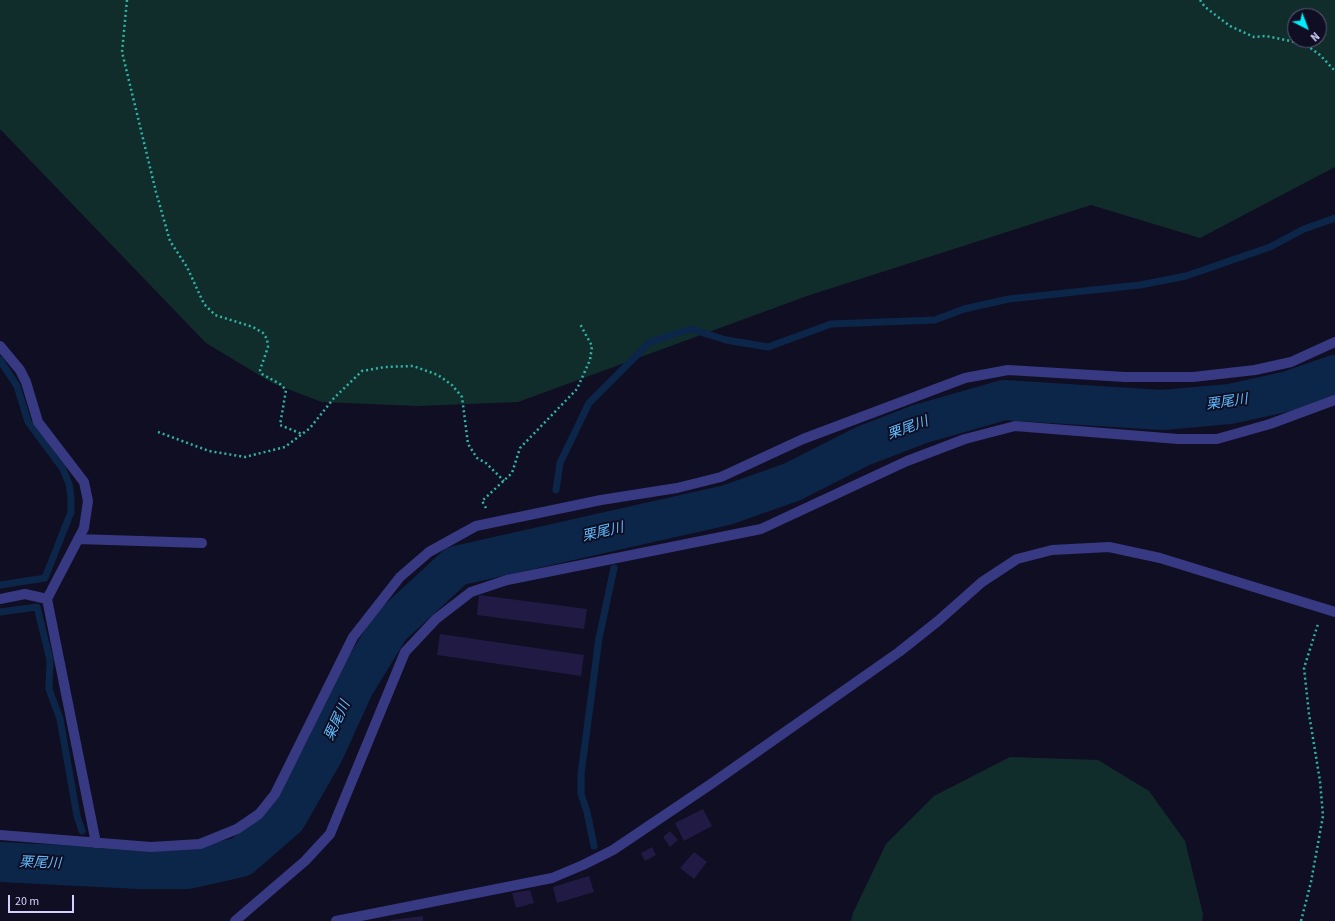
<!DOCTYPE html>
<html>
<head>
<meta charset="utf-8">
<style>
  body { margin:0 }
  #map { position:relative; width:1335px; height:921px; overflow:hidden; background:#100e23; font-family:"Source Sans 3",sans-serif }
  canvas { display:block }
  .north { position:absolute; left:1287px; top:8px; width:40px; height:40px; box-sizing:border-box; background:#100e23; border:1px solid #5e5c7b; border-radius:50%; rotate:138deg; font-size:11px; font-weight:700; line-height:16px; text-align:center; color:#d3d0ff }
  .north::after { content:''; display:block; margin:auto; width:14px; height:18px; background:#00eefb; clip-path:polygon(50% 0,100% 100%,50% 72%,0 100%) }
  .scale { position:absolute; left:8px; top:895px; width:66px; height:18px; box-sizing:border-box; border:2px solid #d3d0ff; border-top:0; padding-left:5px; font-size:12px; line-height:14px; white-space:nowrap; color:#d3d0ff; -webkit-text-stroke:3px #100e23; paint-order:stroke }
</style>
</head>
<body>
<div id="map">
<canvas width="1335" height="921"></canvas>
<div class="north">N</div>
<div class="scale">20 m</div>
</div>
<script>
const ctx = document.querySelector('canvas').getContext('2d');
ctx.lineJoin = 'round';
function paint(path, color) {
  ctx.fillStyle = color;
  ctx.fill(path, 'evenodd');
}
function poly(rows) {
  const path = new Path2D();
  for (const r of rows) {
    path.moveTo(r[0], r[1]);
    for (let i = 2; i < r.length; i += 2) path.lineTo(r[i], r[i + 1]);
  }
  return path;
}
function stroke(path, color, width, dash) {
  ctx.strokeStyle = color;
  ctx.lineWidth = width;
  ctx.lineCap = dash ? 'butt' : 'round';
  ctx.setLineDash(dash || []);
  ctx.stroke(path);
}
function write(font, color, halo, rows, align = 'center') {
  ctx.font = font + ' "Source Sans 3","Noto Sans JP",sans-serif';
  ctx.lineWidth = 4;
  ctx.setLineDash([]);
  ctx.textBaseline = 'middle';
  ctx.strokeStyle = halo;
  ctx.fillStyle = color;
  for (const [text, x, y, turn = 0] of rows) {
    ctx.save();
    ctx.translate(x, y);
    ctx.rotate((+turn || 0) * Math.PI / 180);
    ctx.textAlign = isNaN(turn) ? turn : align;
    if (halo) ctx.strokeText(text, 0, 0);
    ctx.fillText(text, 0, 0);
    ctx.restore();
  }
}
const green = poly([
  [0,0,1335,0,1335,167,1200,238,1091,205,807,296,518,402,418,406,322,402,274,384,206,343,0,129],
  [1295,16,1319,16,1319,40,1295,40],
  [1010,757,1098,760,1149,791,1185,841,1203,914,1202,921,851,921,853,913,886,844,934,796]
]);
const stream = poly([
  [0,360,17,386,28,422,63,469,69,484,71,497,71,512,45,578,0,585],
  [556,490,560,463,589,403,650,342,691,329,726,340,768,347,831,324,935,320,964,309,1009,299,1140,285,1186,276,1270,247,1304,229,1335,218],
  [0,612,37,607,50,660,49,689,60,719,77,816,82,831],
  [594,846,587,812,581,794,581,774,599,638,614,568]
]);
const river = poly([
  [0,862,139,869,188,869,241,857,286,818,324,752,354,686,390,627,456,566,727,505,792,482,863,446,920,424,1004,400,1162,410,1230,404,1289,391,1335,375]
]);
const building = poly([
  [479,595,587,609,584,629,477,615],
  [440,634,584,655,581,676,437,655],
  [703,809,712,826,684,841,675,823],
  [670,831,678,840,670,847,663,837],
  [652,847,656,855,645,861,641,853],
  [694,852,707,862,694,879,680,868],
  [589,876,594,892,557,903,553,887],
  [530,890,534,903,516,908,512,893],
  [423,916,423,921,391,921,391,920]
]);
const path = poly([
  [127,0,122,52,156,192,170,241,187,267,204,304,215,315,253,327,263,333,267,339,268,347,260,370,262,374,280,384,286,390,280,425,302,434],
  [1200,0,1205,7,1230,26,1254,37,1266,36,1305,44,1320,55,1335,71],
  [158,432,209,451,245,457,285,447,310,428,334,398,362,371,385,367,413,366,438,375,452,385,462,397,468,444,477,458,486,463,504,481],
  [486,508,482,501,512,473,520,448,577,389,590,360,592,346,580,324],
  [1301,921,1311,882,1323,816,1320,781,1309,714,1304,668,1318,624]
]);
const street = poly([
  [0,346,20,370,26,382,38,422,84,482,88,501,84,528,47,599,96,843],
  [78,539,202,543],
  [0,599,25,594,47,599],
  [0,835,151,847,200,844,237,829,259,814,275,794,353,637,400,577,429,552,476,526,601,500,677,488,721,477,803,439,965,378,1008,370,1125,377,1193,377,1255,370,1291,362,1335,342],
  [235,921,305,861,330,834,405,652,436,619,471,592,507,580,761,529,907,461,965,439,1015,426,1178,439,1217,439,1270,424,1335,400],
  [336,921,552,878,583,865,613,850,711,784,899,652,938,621,982,582,1017,559,1052,550,1109,547,1160,558,1335,612]
]);
const waterNames = [
  ["栗尾川",1227,403,-8],
  ["栗尾川",908,429,-20],
  ["栗尾川",603,533,-13],
  ["栗尾川",338,721,-65],
  ["栗尾川",40,864,2]
];
paint(green, '#112d2b');
stroke(stream, '#0c2649', 7);
stroke(river, '#0c2649', 40);
paint(building, '#201a44');
stroke(path, '#2eb5a7', 2.5, [2, 3]);
stroke(street, '#383983', 10);
write('italic 14px', '#5ebcff', '#100e23', waterNames);
</script>
</body>
</html>
